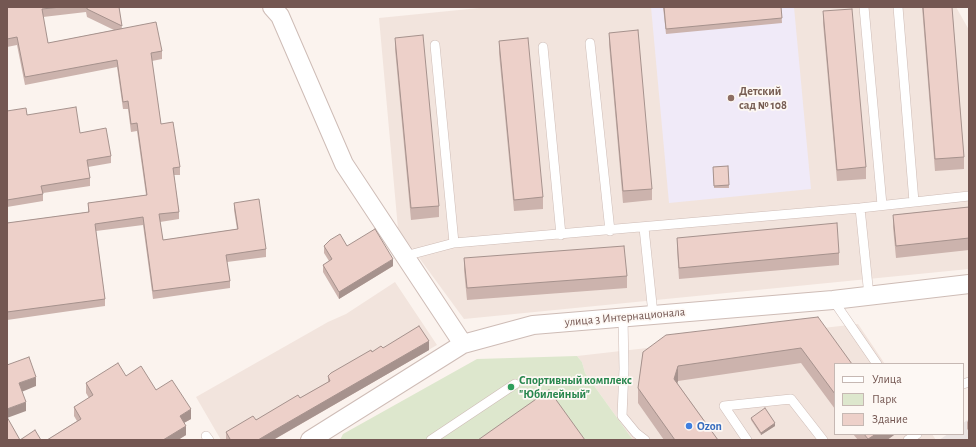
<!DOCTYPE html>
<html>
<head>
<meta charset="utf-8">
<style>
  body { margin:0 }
  #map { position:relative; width:976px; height:447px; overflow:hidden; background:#fbf3ee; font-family:"Alegreya Sans",sans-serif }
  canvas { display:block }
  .frame { position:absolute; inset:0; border:8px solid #745752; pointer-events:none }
  .legend { position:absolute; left:834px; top:363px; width:130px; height:72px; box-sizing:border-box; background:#fdf8f4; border:1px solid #c6b8b3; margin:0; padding:5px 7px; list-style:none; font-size:12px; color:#745752 }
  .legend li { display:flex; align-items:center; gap:8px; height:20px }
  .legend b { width:20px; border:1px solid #c6b8b3 }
</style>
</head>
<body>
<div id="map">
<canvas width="976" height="447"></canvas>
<div class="frame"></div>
<ul class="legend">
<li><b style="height:5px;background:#fff"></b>Улица</li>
<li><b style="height:11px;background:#dde7cd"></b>Парк</li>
<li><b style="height:11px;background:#edd0c9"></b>Здание</li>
</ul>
</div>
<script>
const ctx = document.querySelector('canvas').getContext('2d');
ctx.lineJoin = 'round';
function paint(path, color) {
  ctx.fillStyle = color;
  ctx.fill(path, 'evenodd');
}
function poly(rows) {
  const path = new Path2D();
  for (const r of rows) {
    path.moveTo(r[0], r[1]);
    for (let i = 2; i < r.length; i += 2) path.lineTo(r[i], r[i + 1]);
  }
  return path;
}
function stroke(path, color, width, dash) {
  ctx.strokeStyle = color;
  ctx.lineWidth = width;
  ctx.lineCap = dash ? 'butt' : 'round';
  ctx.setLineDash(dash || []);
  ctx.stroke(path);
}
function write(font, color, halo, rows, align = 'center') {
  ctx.font = font + ' "Alegreya Sans",sans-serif';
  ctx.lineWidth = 3.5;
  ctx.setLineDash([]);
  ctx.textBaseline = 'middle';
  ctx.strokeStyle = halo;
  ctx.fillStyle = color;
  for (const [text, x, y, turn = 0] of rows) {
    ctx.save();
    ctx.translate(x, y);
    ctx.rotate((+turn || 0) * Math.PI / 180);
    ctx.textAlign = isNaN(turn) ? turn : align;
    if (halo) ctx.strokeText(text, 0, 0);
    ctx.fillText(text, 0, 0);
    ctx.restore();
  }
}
const residential = poly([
  [489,7,956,7,969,30,969,269,464,319,398,229,379,18],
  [395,282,437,345,274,440,221,440,196,397,328,322,346,314],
  [858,324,885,364,835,364,835,434,932,434,936,440,633,440,585,373,582,362,577,356]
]);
const industrial = poly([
  [969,419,969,440,939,440,948,434,963,434,963,423]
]);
const education = poly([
  [651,7,794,7,811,189,669,203]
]);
const green = poly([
  [577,356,582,362,585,373,633,440,340,440,343,434,477,359]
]);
const lane = poly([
  [864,7,882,205],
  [898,7,914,202],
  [590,43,610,231],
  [435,45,454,243],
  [543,47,561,235],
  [860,208,869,296],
  [644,228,653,314],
  [405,256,454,243,860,208,969,196],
  [833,300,877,364],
  [623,317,624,369,622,416,636,433,645,440],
  [963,384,969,382],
  [206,436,209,440],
  [431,440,515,384],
  [747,440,724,406,791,399,823,440],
  [908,440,917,434]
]);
const street = poly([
  [272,7,280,16,344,164,463,344],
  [310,440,463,344,533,325,833,300,969,284]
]);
const wall = poly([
  [7,7,119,7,122,29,162,51,162,59,152,61,161,124,180,167,180,175,174,175,179,212,179,219,160,222,163,240,237,229,234,210,234,203,266,249,266,257,227,262,230,281,230,288,153,299,143,225,96,231,105,299,105,306,7,320,7,223,88,212,88,203,146,195,137,131,131,132,128,109,123,109,117,67,25,85,17,45,7,47],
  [86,12,87,17,114,30,48,43,43,17],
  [663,7,781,7,782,23,666,34],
  [922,7,952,7,964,157,964,169,935,171],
  [823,11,866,167,866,179,837,181,823,23],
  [609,33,652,189,652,200,623,203,609,44],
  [395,38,439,206,439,217,411,220,395,49],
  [499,41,543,197,543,209,514,211,499,53],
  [7,111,27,115,80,133,111,156,111,163,88,167,90,178,90,186,43,193,43,201,7,207],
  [728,166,729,188,714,188,713,167],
  [969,207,969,250,896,258,893,227,893,215],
  [677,238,839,253,839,265,679,279,677,249],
  [324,246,347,246,393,266,339,299,323,272,323,265,329,261,324,253],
  [464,258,627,276,627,288,467,300,464,270],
  [818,317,835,364,835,409,801,363,678,381,677,383,718,440,664,440,638,403,638,388,643,352],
  [383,348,429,350,273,440,226,440,226,432,256,420,300,398,328,382,328,376,372,352],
  [126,376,156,390,191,419,184,423,186,435,178,440,47,440,77,421,74,416,74,407,89,398,86,393,86,383],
  [751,418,775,426,761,435,751,420],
  [969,420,969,431,967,429,967,422],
  [853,434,894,434,894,435,887,440,858,440]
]);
const shadedWall = poly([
  [393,259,393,266,339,299,339,292],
  [429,341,429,350,273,440,258,440,280,427],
  [678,366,678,381,674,394,674,379],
  [36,377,36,386,19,393,19,383],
  [26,402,26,411,7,418,7,409],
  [191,409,191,419,180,425,180,416],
  [775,423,775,426,761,435,761,433],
  [186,426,186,435,178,440,163,440],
  [876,434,894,434,894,435,887,440,868,440,868,439]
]);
const building = poly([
  [7,7,61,7,42,9,48,43,156,22,162,51,151,53,161,124,173,122,180,167,173,168,179,212,159,214,163,240,238,229,234,203,259,199,266,249,226,255,230,281,153,291,143,217,95,224,105,299,7,312,7,223,89,212,88,203,147,195,137,123,131,124,128,101,123,102,117,60,25,77,17,37,7,39,7,7],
  [87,7,119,7,122,26,87,9,87,7],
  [664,7,781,7,782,18,666,29,664,7],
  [923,7,952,7,964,157,935,159,923,7],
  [852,9,866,167,837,170,823,11,852,9],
  [638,30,652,189,623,191,609,33,638,30],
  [423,35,439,206,411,208,395,38,423,35],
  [528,38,543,197,514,200,499,41,528,38],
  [76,107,80,133,106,128,111,156,87,160,90,178,41,186,43,194,7,200,7,111,26,108,27,115,76,107],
  [728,166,729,185,714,186,713,167,728,166],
  [969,207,969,238,896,246,893,215,969,207],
  [837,223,839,253,679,268,677,238,837,223],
  [375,229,393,259,339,292,323,265,332,259,324,246,330,240,340,234,347,246,375,229],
  [624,246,627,276,467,288,464,258,624,246],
  [818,317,852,364,835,364,835,394,801,348,678,366,674,379,718,440,675,440,638,388,643,352,666,335,818,317],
  [419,326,429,341,280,427,258,440,229,440,230,439,226,432,253,416,256,420,298,395,300,398,330,381,328,376,331,373,371,350,372,352,381,346,383,348,419,326],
  [29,357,36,377,19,383,26,402,7,409,7,365,29,357],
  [118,363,126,376,141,366,156,390,172,380,191,409,180,416,186,426,163,440,47,440,81,419,74,407,93,395,86,383,118,363],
  [549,390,585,440,478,440,549,390],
  [765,408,775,423,761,433,751,418,765,408],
  [7,417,20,440,7,440,7,417],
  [35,430,41,440,20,440,35,430],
  [864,434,876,434,868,439,864,434]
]);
const markers = [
  [731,98,4,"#8d6e63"],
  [511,387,4,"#2e9e5b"],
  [689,426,4,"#3f7fe0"]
];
const educationNames = [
  ["Детский",739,91],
  ["сад № 108",739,105]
];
const streetNames = [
  ["улица 3 Интернационала",625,317,-5]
];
const leisureNames = [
  ["Спортивный комплекс",519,380],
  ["\"Юбилейный\"",519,394]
];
const shopNames = [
  ["Ozon",697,426]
];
paint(residential, '#f2e4dd');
paint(industrial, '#ebe4e2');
paint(education, '#f0eaf8');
paint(green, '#dde7cd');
stroke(lane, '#cebcb6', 10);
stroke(street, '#cebcb6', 20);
stroke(lane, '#fff', 9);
stroke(street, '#fff', 18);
paint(wall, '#ccb3ad');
paint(shadedWall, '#a6928d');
paint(building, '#edd0c9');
stroke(building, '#a6928d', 1);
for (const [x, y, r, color] of markers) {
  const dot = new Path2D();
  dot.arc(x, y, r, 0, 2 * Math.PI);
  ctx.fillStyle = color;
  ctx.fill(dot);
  stroke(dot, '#fdf8f4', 1.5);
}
write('bold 12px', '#785e54', '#fdf8f4', educationNames, 'left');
write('12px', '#745752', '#fdf8f4', streetNames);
write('bold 12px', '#27864d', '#fdf8f4', leisureNames, 'left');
write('bold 12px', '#366cbe', '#fdf8f4', shopNames, 'left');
</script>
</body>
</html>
